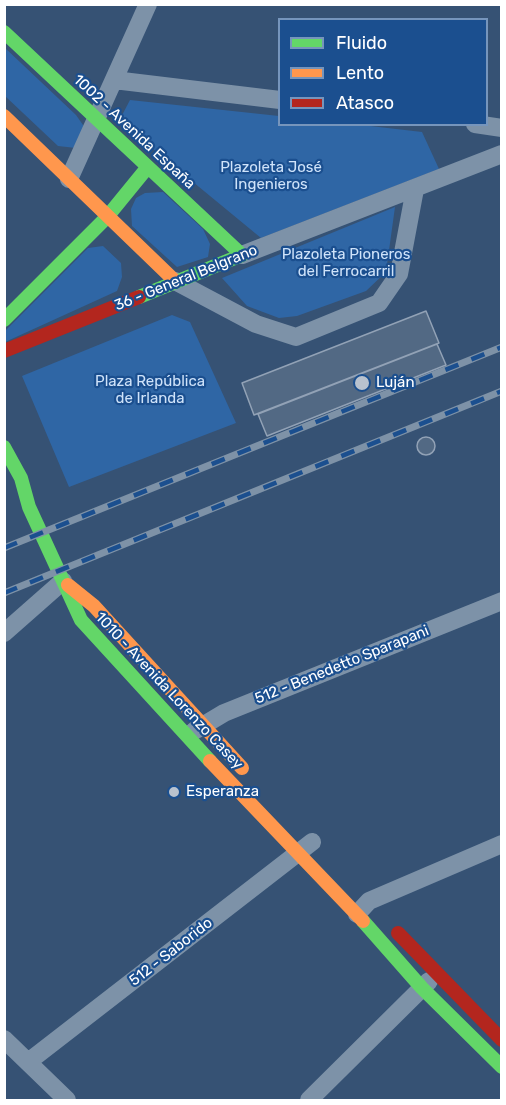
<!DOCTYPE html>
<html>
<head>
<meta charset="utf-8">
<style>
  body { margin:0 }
  #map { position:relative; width:506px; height:1105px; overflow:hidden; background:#365274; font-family:Rubik,sans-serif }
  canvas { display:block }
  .frame { position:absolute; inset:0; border:6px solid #fff; pointer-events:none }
  .legend { position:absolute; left:278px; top:18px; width:210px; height:108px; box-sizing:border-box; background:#1b4f8f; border:2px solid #7695bc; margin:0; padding:8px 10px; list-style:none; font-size:18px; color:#fff }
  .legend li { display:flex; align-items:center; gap:12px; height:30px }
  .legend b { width:30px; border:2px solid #7695bc }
</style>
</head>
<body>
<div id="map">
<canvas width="506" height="1105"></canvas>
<div class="frame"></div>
<ul class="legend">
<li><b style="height:8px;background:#63d668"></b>Fluido</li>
<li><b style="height:8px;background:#ff974d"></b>Lento</li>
<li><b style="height:8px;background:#b3261e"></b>Atasco</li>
</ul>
</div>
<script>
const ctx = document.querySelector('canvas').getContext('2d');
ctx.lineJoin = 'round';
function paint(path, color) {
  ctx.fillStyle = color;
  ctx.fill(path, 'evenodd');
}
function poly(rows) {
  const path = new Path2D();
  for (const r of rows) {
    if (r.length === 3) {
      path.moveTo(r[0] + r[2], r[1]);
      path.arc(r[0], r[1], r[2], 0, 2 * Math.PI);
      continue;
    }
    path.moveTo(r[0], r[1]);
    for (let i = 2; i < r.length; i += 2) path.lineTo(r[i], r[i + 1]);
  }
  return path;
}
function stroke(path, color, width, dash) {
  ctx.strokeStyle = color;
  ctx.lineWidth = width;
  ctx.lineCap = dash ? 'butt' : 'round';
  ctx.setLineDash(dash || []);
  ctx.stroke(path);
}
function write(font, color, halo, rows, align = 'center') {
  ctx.font = font + ' Rubik,sans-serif';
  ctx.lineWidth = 4.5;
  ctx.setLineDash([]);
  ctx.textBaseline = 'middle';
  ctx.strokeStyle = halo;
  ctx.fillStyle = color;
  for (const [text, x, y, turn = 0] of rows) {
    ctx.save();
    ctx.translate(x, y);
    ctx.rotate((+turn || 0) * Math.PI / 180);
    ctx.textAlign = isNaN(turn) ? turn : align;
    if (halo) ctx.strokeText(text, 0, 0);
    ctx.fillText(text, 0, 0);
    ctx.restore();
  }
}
const green = poly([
  [4,47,76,115,83,125,85,135,76,148,58,146,5,96],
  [130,100,279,116,280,124,353,124,422,132,439,169,261,238,119,121],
  [163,192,203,229,210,244,208,257,177,267,132,226,131,209,136,198,145,193],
  [395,207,386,272,366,291,297,316,279,318,247,306,222,278],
  [103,246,121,263,122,277,117,291,5,342,5,331,88,248],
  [172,315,190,322,236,423,69,487,22,376]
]);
const building = poly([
  [426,311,439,343,254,415,242,383,426,311],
  [437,344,446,365,267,436,258,414,437,344],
  [426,446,9]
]);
const street = poly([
  [114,80,280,100],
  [475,124,502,128],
  [69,179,148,4],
  [242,255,502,154],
  [175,281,256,324,296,337,379,303,399,274,415,189],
  [4,633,63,581],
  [194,731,224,713,502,601],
  [357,914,369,901,502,844],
  [4,1039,67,1100],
  [28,1062,312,842],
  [309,1100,429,981]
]);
const fast = poly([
  [4,32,242,255,139,297],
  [4,320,107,217,147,168],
  [4,447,21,478,29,507,81,620,210,761],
  [363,921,422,988,502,1067]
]);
const slow = poly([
  [4,116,175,281],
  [68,585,94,606,242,768],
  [210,761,363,921]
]);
const jam = poly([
  [4,351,139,297],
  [398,933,502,1040]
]);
const rail = poly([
  [4,548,502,347],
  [4,593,502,391]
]);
const markers = [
  [362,383,8,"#b9c2ce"],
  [174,792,6,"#b9c2ce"]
];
const streetNames = [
  ["1002 - Avenida España",134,132,43],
  ["36 - General Belgrano",186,278,-22],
  ["512 - Benedetto Sparapani",342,665,-22],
  ["1010 - Avenida Lorenzo Casey",169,691,47],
  ["512 - Saborido",171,952,-38]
];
const parkNames = [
  ["Plazoleta José",271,168],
  ["Ingenieros",271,185],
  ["Plazoleta Pioneros",346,255],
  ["del Ferrocarril",346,272],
  ["Plaza República",150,382],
  ["de Irlanda",150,399]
];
const poiNames = [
  ["Luján",376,383],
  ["Esperanza",186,792]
];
paint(green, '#2f66a5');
paint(building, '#526984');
stroke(building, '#92a2b6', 1.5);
stroke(street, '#7d92a8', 18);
stroke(fast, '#63d668', 14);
stroke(slow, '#ff974d', 14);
stroke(jam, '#b3261e', 14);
stroke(rail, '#7e92a7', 7);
stroke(rail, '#1b4f8f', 4.5, [14]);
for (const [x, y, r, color] of markers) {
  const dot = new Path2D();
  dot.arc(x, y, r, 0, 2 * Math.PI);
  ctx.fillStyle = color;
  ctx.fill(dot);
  stroke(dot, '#1b4f8f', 2);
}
write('15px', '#fff', '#1b4f8f', streetNames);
write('15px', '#cfe3fa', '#1b4f8f', parkNames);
write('15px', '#fff', '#1b4f8f', poiNames, 'left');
</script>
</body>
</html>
